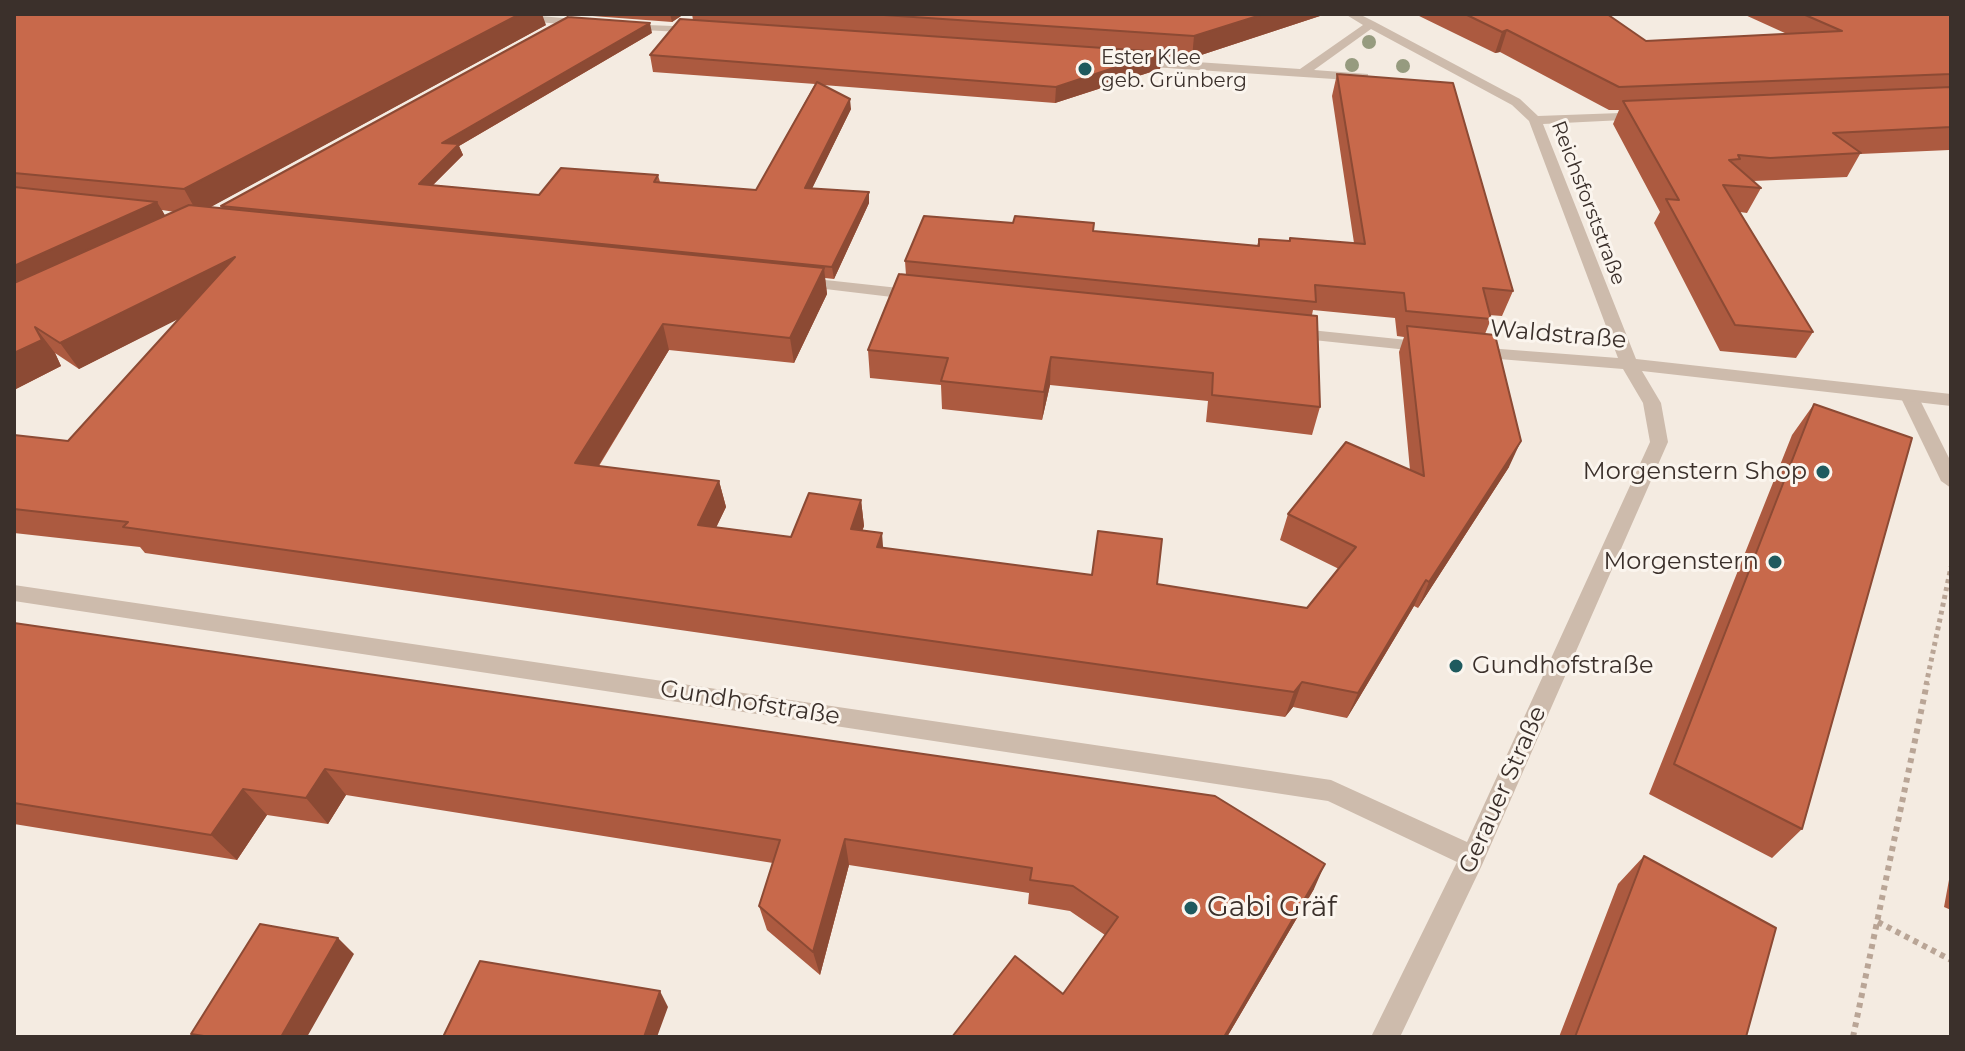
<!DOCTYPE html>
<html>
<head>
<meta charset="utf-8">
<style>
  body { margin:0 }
  #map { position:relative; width:1965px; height:1051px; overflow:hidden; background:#f4ebe1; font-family:Montserrat,sans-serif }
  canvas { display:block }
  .frame { position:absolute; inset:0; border:16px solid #3b302b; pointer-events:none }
</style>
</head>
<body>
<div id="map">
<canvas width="1965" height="1051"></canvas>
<div class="frame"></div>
</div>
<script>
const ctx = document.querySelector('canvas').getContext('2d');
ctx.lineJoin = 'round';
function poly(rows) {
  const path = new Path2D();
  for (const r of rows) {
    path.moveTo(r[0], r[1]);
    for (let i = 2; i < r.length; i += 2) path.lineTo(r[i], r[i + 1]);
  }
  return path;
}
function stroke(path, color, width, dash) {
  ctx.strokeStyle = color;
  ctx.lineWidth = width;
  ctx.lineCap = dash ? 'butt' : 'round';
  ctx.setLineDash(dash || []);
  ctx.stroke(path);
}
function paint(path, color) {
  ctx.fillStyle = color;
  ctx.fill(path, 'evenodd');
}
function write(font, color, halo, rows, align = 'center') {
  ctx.font = font + ' Montserrat,sans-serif';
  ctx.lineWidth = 6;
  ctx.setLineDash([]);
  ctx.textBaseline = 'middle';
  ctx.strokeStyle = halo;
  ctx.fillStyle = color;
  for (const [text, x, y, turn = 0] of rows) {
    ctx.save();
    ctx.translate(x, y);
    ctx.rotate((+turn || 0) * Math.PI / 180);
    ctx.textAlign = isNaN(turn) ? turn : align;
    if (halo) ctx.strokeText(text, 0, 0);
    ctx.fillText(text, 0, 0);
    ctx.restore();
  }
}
const pathFar1 = poly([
  [1926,685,1951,567]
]);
const path = poly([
  [1878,922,1951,960],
  [1853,1037,1927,683]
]);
const lane = poly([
  [1909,390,1918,396,1951,462,1951,488,1941,481,1900,396,1909,390]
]);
const street = poly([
  [470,14,517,14,586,20,592,23,586,26,476,17,470,14],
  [1345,14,1359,14,1375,22,1520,99,1538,116,1648,112,1649,115,1643,119,1543,124,1636,359,1951,394,1951,406,1642,371,1661,403,1668,442,1482,865,1400,1037,1371,1037,1457,862,1328,801,14,601,14,585,1331,780,1467,842,1650,442,1643,403,1623,369,1474,357,1466,352,1474,347,1618,358,1529,121,1512,105,1371,29,1314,70,1368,74,1368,80,1364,81,1137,66,1131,62,1137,58,1300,69,1363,25,1345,14],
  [622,24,698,27,704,30,698,33,626,29,620,26,622,24],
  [798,277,917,290,925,295,917,300,792,285,790,282,798,277],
  [1291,328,1427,342,1435,347,1427,352,1285,337,1283,333,1291,328]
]);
const trees = [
  [1369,42],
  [1352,65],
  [1403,66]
];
const wall = poly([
  [14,14,546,25,210,207,222,209,221,206,652,33,459,146,463,155,433,185,539,195,658,175,660,182,756,190,815,84,653,72,650,55,693,20,692,14,1326,14,1192,58,1162,56,1160,69,1055,103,823,85,851,109,812,188,869,203,834,279,825,278,827,294,794,363,669,350,599,466,719,481,726,507,716,527,791,537,861,500,864,526,862,531,883,548,1157,584,1307,608,1339,569,1280,540,1288,514,1410,470,1399,352,1404,337,1397,336,1395,318,1313,310,1312,315,1320,407,1312,435,1206,422,1208,401,1050,385,1042,420,942,409,941,385,870,378,868,350,906,275,905,261,1094,231,1257,246,1259,239,1289,241,1290,238,1354,243,1332,96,1337,74,1513,291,1502,316,1489,315,1491,319,1485,334,1509,467,1418,608,1414,606,1347,718,1293,707,1285,717,145,553,140,547,14,533,14,435,68,441,181,317,79,369,55,353,61,366,14,390],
  [162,210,175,212,165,216],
  [566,14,684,14,672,22],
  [1415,14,1607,14,1646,41,1787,34,1743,14,1951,14,1951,152,1949,150,1860,154,1847,177,1753,181,1761,188,1747,213,1740,212,1813,332,1796,358,1720,351,1654,223,1660,212,1613,124,1619,110,1609,110,1500,52,1495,53],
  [1814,404,1802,829,1772,858,1649,794,1792,435],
  [14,623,1314,889,1227,1037,952,1037,1063,994,1105,935,1070,911,1028,904,1029,893,849,865,820,975,767,930,759,906,773,863,346,795,328,824,267,815,237,860,14,824],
  [1644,856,1746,1037,1559,1037,1618,884],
  [1951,869,1951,910,1944,907]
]);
const shadedWall = poly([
  [520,14,542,14,546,25,198,214,184,189],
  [670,14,684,14,672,22],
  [1264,14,1326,14,1192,58,1194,36],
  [650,23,652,33,459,146,463,155,423,195,419,184,442,143],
  [1507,30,1500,52,1495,53,1502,32],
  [1162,52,1160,69,1055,103,1056,87],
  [850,99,851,109,807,199,805,188],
  [869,192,869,203,834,279,832,267],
  [157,202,172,227,14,300,14,266],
  [235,257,250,283,79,369,60,343],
  [824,268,827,294,794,363,790,338],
  [663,324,669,350,584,489,575,463],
  [35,327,55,353,61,366,14,390,14,353],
  [1051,357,1050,385,1042,420,1044,392],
  [1521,441,1509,467,1418,608,1429,582],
  [719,481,726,507,705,551,698,525],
  [861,500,864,526,854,555,851,529],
  [882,533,884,559,877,547],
  [1426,580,1414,606,1347,718,1358,693],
  [1302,682,1293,707,1285,717,1294,692],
  [325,769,346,795,328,824,306,798],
  [243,789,267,815,237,860,211,835],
  [845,839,849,865,820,975,813,952],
  [1325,864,1314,889,1227,1037,1224,1037],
  [338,938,354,954,307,1037,281,1037],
  [660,991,668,1007,657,1037,644,1037]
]);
const building = poly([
  [14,14,520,14,184,189,14,173,14,14],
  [869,14,1264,14,1194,36,869,14],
  [1465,14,1607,14,1646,41,1842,31,1803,14,1951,14,1951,74,1619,87,1507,30,1502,32,1465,14],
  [568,17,650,23,442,143,459,144,419,184,539,195,561,168,658,175,654,182,756,190,817,82,850,99,805,188,869,192,832,267,221,206,568,17],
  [680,19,1162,52,1056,87,650,55,680,19],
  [1337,74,1453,83,1513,291,1483,288,1491,319,1406,311,1404,293,1315,285,1316,302,905,261,924,216,1013,223,1015,216,1094,223,1093,231,1259,246,1259,239,1290,241,1290,238,1365,244,1337,74],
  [1951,87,1951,127,1833,133,1861,153,1770,158,1738,155,1740,159,1729,160,1761,188,1723,185,1813,332,1735,325,1666,199,1679,200,1623,101,1951,87],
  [14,187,157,202,14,266,14,187],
  [189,205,824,268,790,338,663,324,575,463,719,481,698,525,791,537,809,493,861,500,851,529,882,533,877,547,1092,575,1098,531,1162,539,1157,584,1307,608,1356,547,1288,514,1346,442,1424,476,1407,326,1495,335,1521,441,1429,582,1426,580,1358,693,1302,682,1294,692,123,527,128,522,14,509,14,435,68,441,235,257,60,343,35,327,42,340,14,353,14,283,189,205],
  [899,274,1317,316,1320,407,1212,395,1213,373,1051,357,1044,392,941,381,948,358,868,350,899,274],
  [1814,404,1912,438,1802,829,1674,764,1814,404],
  [14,623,1215,796,1325,864,1224,1037,952,1037,1015,956,1063,994,1118,917,1073,886,1030,880,1032,868,845,839,813,952,759,906,780,840,325,769,306,798,243,789,211,835,14,803,14,623],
  [1644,856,1776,928,1746,1037,1575,1037,1644,856],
  [260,924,338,938,281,1037,210,1037,191,1034,260,924],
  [480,961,660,991,644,1037,443,1037,480,961]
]);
const markers = [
  [1085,69,8,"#1f5a5e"],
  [1823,472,8,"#1f5a5e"],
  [1775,562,8,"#1f5a5e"],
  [1456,666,8,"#1f5a5e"],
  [1191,908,8,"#1f5a5e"]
];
const farPoinames = [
  ["Ester Klee",1101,58],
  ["geb. Grünberg",1101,81]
];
const farStreetnames = [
  ["Reichsforststraße",1588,203,69]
];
const streetNames = [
  ["Waldstraße",1558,335,5],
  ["Gundhofstraße",750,703,9],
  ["Gerauer Straße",1503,790,-66]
];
const poiNames = [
  ["Morgenstern Shop",1807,472],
  ["Morgenstern",1759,562],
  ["Gundhofstraße",1472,666,"left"]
];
const nearPoinames = [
  ["Gabi Gräf",1207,908]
];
stroke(pathFar1, '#b9a596', 5, [4, 4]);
stroke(path, '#b9a596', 6, [5, 5]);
paint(lane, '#cdbbac');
paint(street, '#cdbbac');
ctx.fillStyle = '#969b7f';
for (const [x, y] of trees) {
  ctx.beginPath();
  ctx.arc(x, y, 7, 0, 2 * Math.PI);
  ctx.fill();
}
paint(wall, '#ac5a40');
paint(shadedWall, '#8c4a34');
paint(building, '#c8694b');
stroke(building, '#8c4a34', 2);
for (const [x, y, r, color] of markers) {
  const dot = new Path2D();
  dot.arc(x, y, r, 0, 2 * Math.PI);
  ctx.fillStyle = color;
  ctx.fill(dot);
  stroke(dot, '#fbf5ee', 3);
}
write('20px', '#3b302b', '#fbf5ee', farPoinames, 'left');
write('20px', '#3b302b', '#fbf5ee', farStreetnames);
write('24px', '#3b302b', '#fbf5ee', streetNames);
write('24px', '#3b302b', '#fbf5ee', poiNames, 'right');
write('28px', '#3b302b', '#fbf5ee', nearPoinames, 'left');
</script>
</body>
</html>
